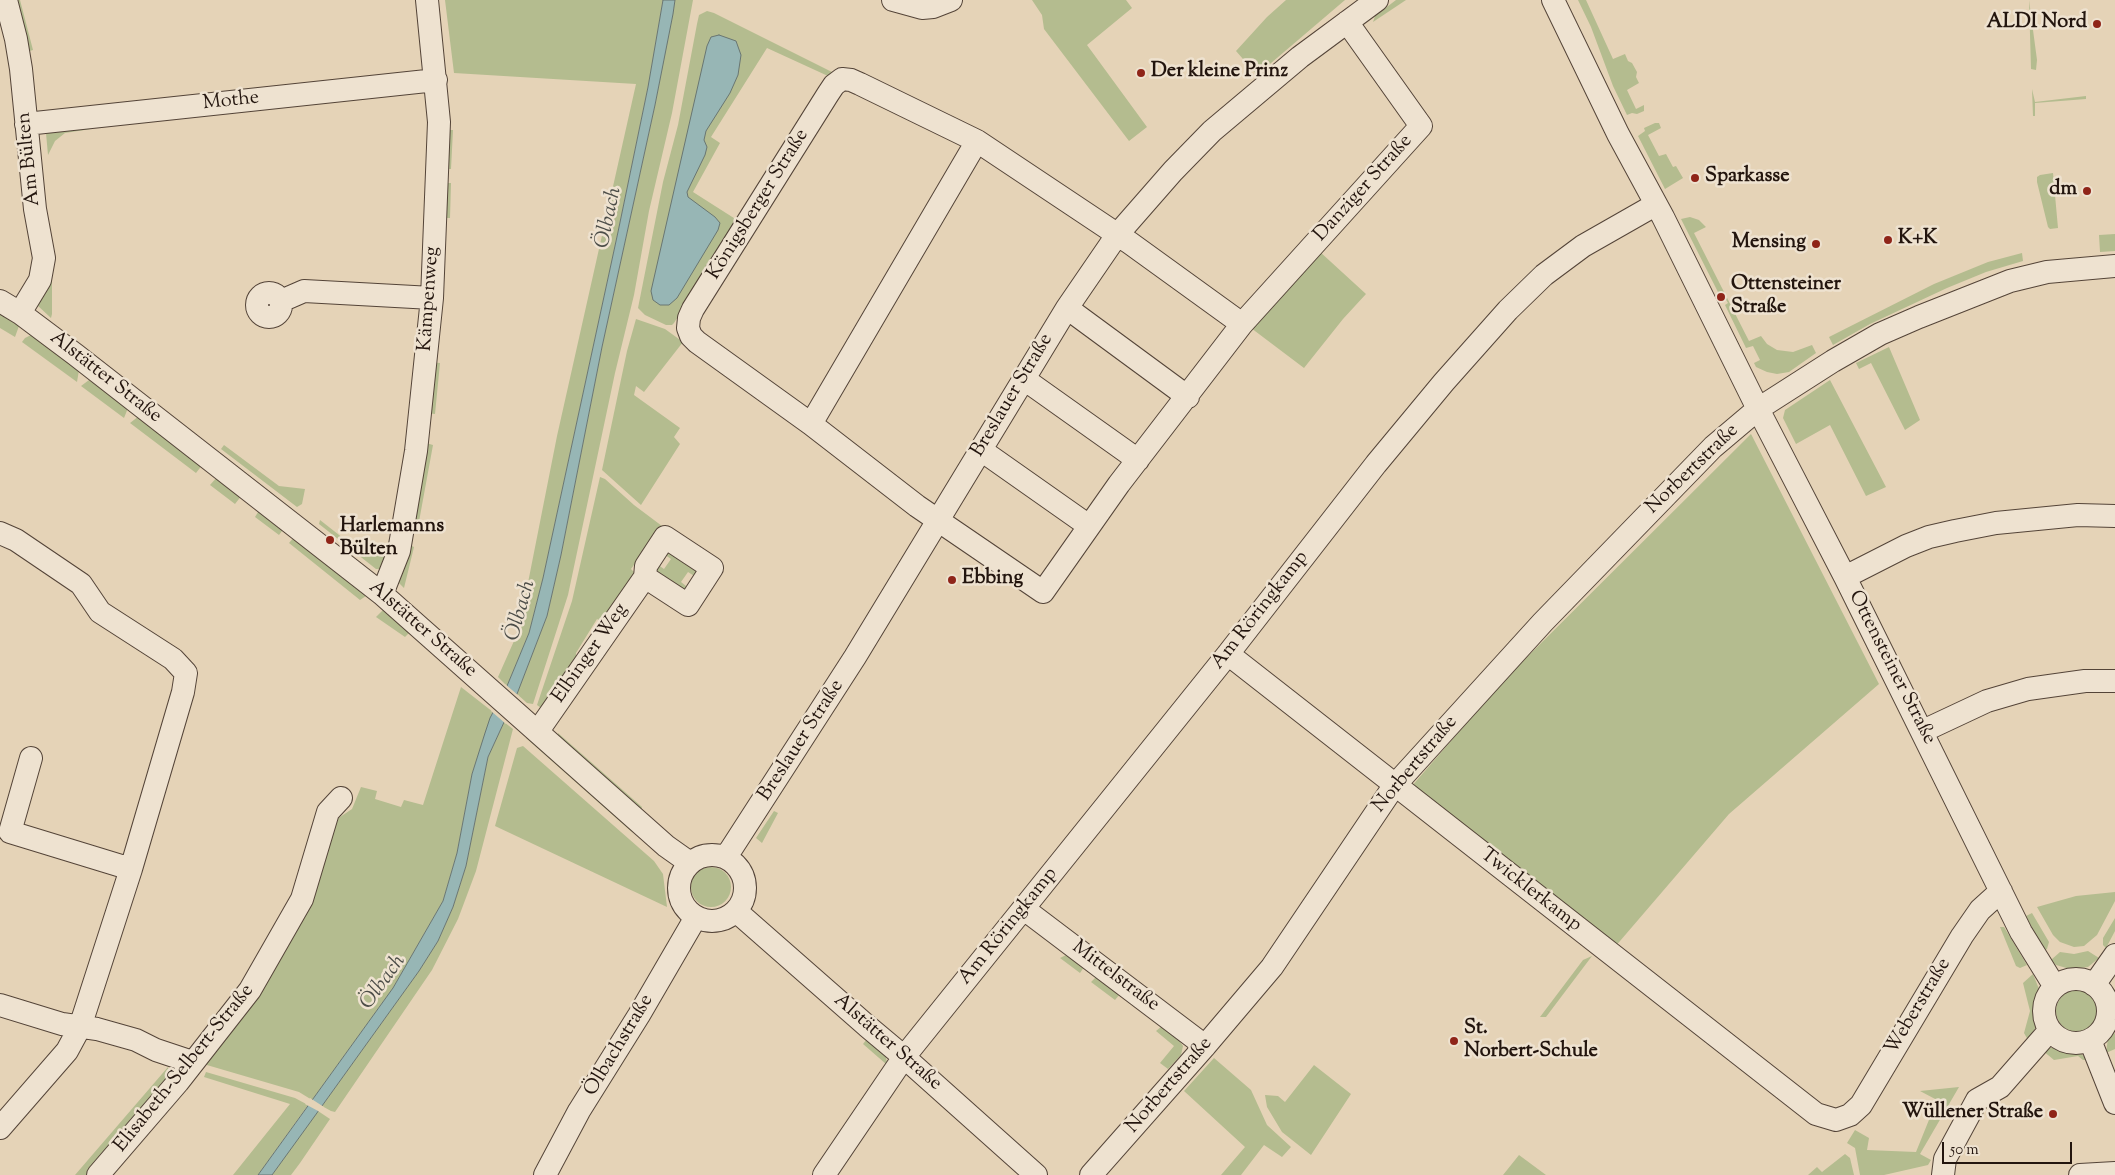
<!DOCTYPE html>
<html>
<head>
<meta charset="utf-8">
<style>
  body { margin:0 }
  #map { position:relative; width:2115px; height:1175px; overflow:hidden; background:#e5d3b7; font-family:"Sorts Mill Goudy",serif }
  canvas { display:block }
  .scale { position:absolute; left:1942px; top:1142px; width:130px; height:22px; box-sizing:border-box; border:2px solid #23150e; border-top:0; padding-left:6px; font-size:15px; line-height:18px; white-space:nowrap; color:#23150e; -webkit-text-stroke:4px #eee2d0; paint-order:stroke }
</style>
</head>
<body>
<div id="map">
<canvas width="2115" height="1175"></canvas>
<div class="scale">50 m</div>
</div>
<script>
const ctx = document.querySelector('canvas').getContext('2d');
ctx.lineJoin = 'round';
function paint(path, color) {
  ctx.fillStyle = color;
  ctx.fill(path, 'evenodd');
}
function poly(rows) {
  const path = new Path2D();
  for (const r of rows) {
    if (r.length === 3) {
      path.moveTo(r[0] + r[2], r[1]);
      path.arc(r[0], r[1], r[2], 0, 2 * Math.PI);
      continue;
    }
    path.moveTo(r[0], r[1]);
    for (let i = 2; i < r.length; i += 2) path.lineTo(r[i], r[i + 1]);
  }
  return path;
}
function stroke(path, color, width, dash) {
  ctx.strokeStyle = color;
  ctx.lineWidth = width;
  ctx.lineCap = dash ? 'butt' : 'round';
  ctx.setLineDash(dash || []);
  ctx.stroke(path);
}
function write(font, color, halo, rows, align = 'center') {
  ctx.font = font + ' "Sorts Mill Goudy",serif';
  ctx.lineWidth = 5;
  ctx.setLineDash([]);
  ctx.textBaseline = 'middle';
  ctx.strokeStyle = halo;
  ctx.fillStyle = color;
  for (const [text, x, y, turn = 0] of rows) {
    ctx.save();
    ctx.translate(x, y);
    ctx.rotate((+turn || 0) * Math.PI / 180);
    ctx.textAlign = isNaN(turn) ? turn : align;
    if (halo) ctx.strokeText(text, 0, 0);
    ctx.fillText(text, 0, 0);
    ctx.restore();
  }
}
const green = poly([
  [11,0,20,0,33,50,26,52],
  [445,0,663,0,648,87,618,232,543,578,529,633,507,686,498,677,514,641,523,608,557,436,636,84,454,73],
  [675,0,693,0,672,113,649,211,634,295,615,373,568,595,533,704,527,703,517,694,547,616,561,555,602,347,655,105],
  [1032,0,1126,0,1132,8,1087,45,1147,127,1129,141,1044,29,1042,15],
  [1286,0,1345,0,1257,75,1236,51,1267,17],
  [1396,0,1406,0,1373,22,1375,16],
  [1578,0,1586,0,1613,59,1625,54,1628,61,1632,63,1637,72,1636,77,1639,83,1627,90,1636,109,1644,105,1644,111,1637,114,1632,113,1627,115,1613,86,1591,27],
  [2029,0,2037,60,2036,70,2031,69],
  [707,11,714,13,832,72,828,76,767,48,711,137,720,143,693,192,737,220,674,323,672,325,666,325,645,315,638,308,663,182,678,125,697,24,699,15],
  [2032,89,2035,102,2086,96,2086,99,2035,103,2035,116,2033,116],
  [1655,123,1659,123,1661,128,1648,135,1659,156,1666,154,1673,167,1676,166,1683,178,1665,189,1638,136,1645,131,1644,128],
  [90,124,91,129,65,133,55,141,48,155,46,133],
  [449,130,453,130,451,169,444,169],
  [2053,173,2058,228,2050,229,2048,227,2037,182,2037,177,2040,175],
  [441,183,451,183,450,218,441,218],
  [1690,217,1699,220,1706,227,1694,233,1749,341,1761,336,1767,344,1777,350,1793,352,1812,345,1816,353,1789,372,1777,374,1767,372,1756,367,1754,363,1760,360,1753,346,1746,348,1725,305,1728,303,1724,296,1721,298,1681,219],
  [2115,234,2115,251,2100,252,2099,235],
  [1319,251,1366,294,1343,319,1304,368,1251,328],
  [2022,253,2023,261,1986,272,1947,288,1870,324,1833,345,1829,337,1934,284,1988,262],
  [52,269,52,314,51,318,37,305],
  [0,314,19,326,15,337,0,328],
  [636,319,665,329,683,342,644,392,636,386,634,395,680,428,674,437,680,444,641,505,602,470,627,351],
  [31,335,79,370,77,382,22,342,25,338],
  [1889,347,1920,420,1905,430,1871,363,1859,369,1856,363],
  [431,362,440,363,435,414,426,413],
  [89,380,128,408,124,418,81,386],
  [1830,380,1886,487,1866,496,1830,425,1796,444,1783,418,1785,410],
  [139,416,203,464,196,473,130,423],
  [1751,434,1879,684,1729,814,1614,948,1411,787,1504,680],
  [426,443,433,445,418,527,411,526],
  [224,445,279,486,305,489,302,504,297,507,221,449],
  [218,476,242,495,235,504,210,485],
  [600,477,605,479,634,505,662,526,631,569,634,572,635,580,604,623,597,619,576,653,576,661,541,708,537,705,572,601],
  [260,509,285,527,279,535,255,517],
  [320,520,362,553,379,551,392,541,382,569,376,569,319,524],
  [295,536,360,587,366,596,360,600,289,543],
  [408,544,414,547,404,588,397,581],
  [664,549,699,566,699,579,688,572,681,582,691,590,690,592,653,574,654,562,664,569,671,559,661,552],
  [384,609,409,633,405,637,376,617],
  [461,687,493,712,472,774,457,853,443,901,393,988,312,1100,299,1092,200,1063,331,823,352,809,361,787,377,791,375,799,401,807,404,800,423,805],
  [504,722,513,729,476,871,458,919,432,970,335,1112,331,1111,322,1106,419,971,438,941,453,907,466,866,488,757],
  [526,733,614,811,633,833,526,738],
  [558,733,642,807,641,810,558,740],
  [523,746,654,861,663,874,667,907,495,826,517,748],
  [774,811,778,813,762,843,756,838],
  [711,887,20],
  [2115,892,2115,901,2097,935,2084,946,2074,947,2060,942,2053,935,2037,907,2076,896],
  [2032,913,2049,942,2047,949,2044,951,2026,916],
  [2115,918,2115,931,2106,948,2103,945,2103,938],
  [2000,927,2004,927,2027,965,2020,968,2016,966],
  [2088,951,2099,958,2088,967,2070,969,2056,965,2051,960,2060,952,2074,954],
  [1068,954,1084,967,1080,973,1060,958],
  [1592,956,1546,1017,1540,1017,1583,960],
  [2033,974,2039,989,2035,1010,2037,1025,2028,1040,2024,1033,2030,1011,2023,983],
  [1097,976,1120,994,1115,1000,1091,982],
  [2077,1011,21],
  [1162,1026,1179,1040,1183,1046,1181,1055,1168,1069,1160,1063,1174,1046,1156,1031],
  [2115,1033,2115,1049,2106,1053,2108,1038],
  [867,1039,885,1053,887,1062,886,1064,863,1044],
  [2055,1047,2081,1054,2089,1060,2083,1060,2078,1056,2054,1060,2042,1050],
  [1214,1058,1251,1090,1267,1125,1291,1147,1282,1157,1264,1145,1241,1175,1221,1175,1245,1147,1184,1091],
  [1314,1065,1351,1094,1311,1155,1282,1132,1267,1107,1265,1095,1278,1096,1285,1102],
  [168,1067,169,1078,87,1175,75,1175],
  [206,1072,295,1098,308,1105,258,1175,233,1175,290,1104,204,1077],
  [1959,1087,1920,1154,1931,1160,1928,1165,1884,1175,1860,1175,1855,1148,1847,1143,1855,1130,1869,1138,1867,1150,1916,1152,1937,1100,1920,1091],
  [318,1111,330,1119,300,1163,291,1175,272,1175],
  [1845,1154,1850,1158,1854,1175,1808,1175,1817,1167,1822,1172],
  [1519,1155,1546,1175,1503,1175]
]);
const water = poly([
  [663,0,675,0,673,14,655,105,602,347,561,555,547,616,517,694,488,757,466,866,453,907,438,941,419,971,309,1124,272,1175,258,1175,393,988,443,901,457,853,472,774,485,733,490,718,507,686,529,633,543,578,618,232,648,87,663,0],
  [719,35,736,41,741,55,738,75,730,93,706,131,704,140,707,147,705,155,687,192,688,197,715,217,720,223,718,230,677,298,669,305,660,305,653,300,651,291,707,46,711,37,719,35]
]);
const pier = poly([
  [505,684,519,696,506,724,491,711],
  [310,1098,324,1107,320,1112,305,1104]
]);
const minor = poly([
  [6,0,16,39,21,69,35,209,44,258,40,280,20,313],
  [893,0,922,8,933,7,951,0],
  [1553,0,1618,134,1663,217,1758,409,1845,577,2021,932,2055,987],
  [26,124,436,80],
  [269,305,12],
  [0,301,20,313,76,355,382,594,666,846,690,863],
  [281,301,304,291,432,298],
  [1067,308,1188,397],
  [1242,324,1130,243,977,141,860,84,851,80,842,79,834,85,828,94,693,309,689,318,688,328,691,336,697,342,811,424,917,506,1043,592,1119,484,1242,324,1421,126,1347,22],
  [1024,379,1138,460],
  [811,424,977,141],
  [981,450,1089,526],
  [0,533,16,540,81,584,100,612,173,659,186,673,183,692,131,869,80,1027,67,1051,0,1128],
  [1845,577,1906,546,1929,537,1955,531,1996,523,2078,515,2115,516],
  [382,594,399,551,416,451,432,298,439,122,427,0],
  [1228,654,1816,1114,1836,1120,1850,1115,1861,1105,1962,936,1980,910,2001,891],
  [538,731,645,577,646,566,665,537,712,568,688,605,645,577],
  [1923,731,1987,701,2028,689,2085,681,2115,681],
  [31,758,10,832,131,869],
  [712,888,33],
  [726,857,855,657,1067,308,1117,235,1173,171,1212,131,1300,57,1377,0],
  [1024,909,1205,1046],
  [736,911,867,1026,904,1057,1036,1175],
  [2076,1011,32],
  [2094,985,2115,955],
  [0,1005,62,1024,97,1029,136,1040,156,1050,192,1062],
  [2090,1040,2115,1103],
  [98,1175,178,1082,250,990,302,899,328,812,341,798],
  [545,1175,579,1111,639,1015,696,917],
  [824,1175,904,1057,1228,654,1376,464,1444,382,1508,310,1544,275,1583,246,1655,205],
  [1091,1175,1205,1046,1272,967,1394,786,1543,622,1713,447,1758,409,1833,361,1880,334,1919,317,2010,281,2047,272,2115,266],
  [1943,1175,1945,1159,1977,1100,2000,1087,2050,1030],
  [2080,1175,2115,1173]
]);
const markers = [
  [2097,24,5,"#8f2418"],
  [1141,73,5,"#8f2418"],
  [1695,178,5,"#8f2418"],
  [2087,191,5,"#8f2418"],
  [1888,240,5,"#8f2418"],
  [1816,244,5,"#8f2418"],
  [1721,297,5,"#8f2418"],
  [330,540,5,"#8f2418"],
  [952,580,5,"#8f2418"],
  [1454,1041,5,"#8f2418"],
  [2053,1114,5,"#8f2418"]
];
const poiNames = [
  ["ALDI Nord",2087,24,"right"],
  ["Der kleine Prinz",1151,73],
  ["Sparkasse",1705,178],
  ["dm",2077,191,"right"],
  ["K+K",1898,240],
  ["Mensing",1806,244,"right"],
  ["Ottensteiner",1731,286],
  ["Straße",1731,309],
  ["Harlemanns",340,528],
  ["Bülten",340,551],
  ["Ebbing",962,580],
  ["St.",1464,1030],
  ["Norbert-Schule",1464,1053],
  ["Wüllener Straße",2043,1114,"right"]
];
const streetNames = [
  ["Mothe",231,102,-6],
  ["Am Bülten",30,159,-96],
  ["Danziger Straße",1364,189,-48],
  ["Königsberger Straße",759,205,-58],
  ["Kämpenweg",430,299,-86],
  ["Alstätter Straße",105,378,38],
  ["Breslauer Straße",1013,396,-59],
  ["Norbertstraße",1693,470,-44],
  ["Am Röringkamp",1261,611,-52],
  ["Alstätter Straße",422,630,41],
  ["Elbinger Weg",591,654,-55],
  ["Ottensteiner Straße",1891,668,63],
  ["Breslauer Straße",802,741,-57],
  ["Norbertstraße",1416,765,-50],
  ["Twicklerkamp",1530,891,38],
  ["Am Röringkamp",1009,927,-51],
  ["Mittelstraße",1115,977,37],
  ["Weberstraße",1919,1007,-59],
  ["Alstätter Straße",887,1043,41],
  ["Ölbachstraße",620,1046,-59],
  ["Elisabeth-Selbert-Straße",185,1069,-51],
  ["Norbertstraße",1170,1086,-49]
];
const waterNames = [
  ["Ölbach",610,218,-78],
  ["Ölbach",522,611,-74],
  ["Ölbach",384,983,-54]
];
paint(green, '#b4bc8f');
paint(water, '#97b6b5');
stroke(water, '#697672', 1);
paint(pier, '#e5d3b7');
stroke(minor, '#544438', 24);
stroke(minor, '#eee2d0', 22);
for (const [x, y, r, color] of markers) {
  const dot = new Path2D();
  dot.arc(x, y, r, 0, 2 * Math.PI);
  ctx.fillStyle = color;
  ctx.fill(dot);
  stroke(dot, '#eee2d0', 2);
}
write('bold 20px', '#23150e', '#eee2d0', poiNames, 'left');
write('20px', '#23150e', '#eee2d0', streetNames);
write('italic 21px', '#4c4d48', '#eee2d0', waterNames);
</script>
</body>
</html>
